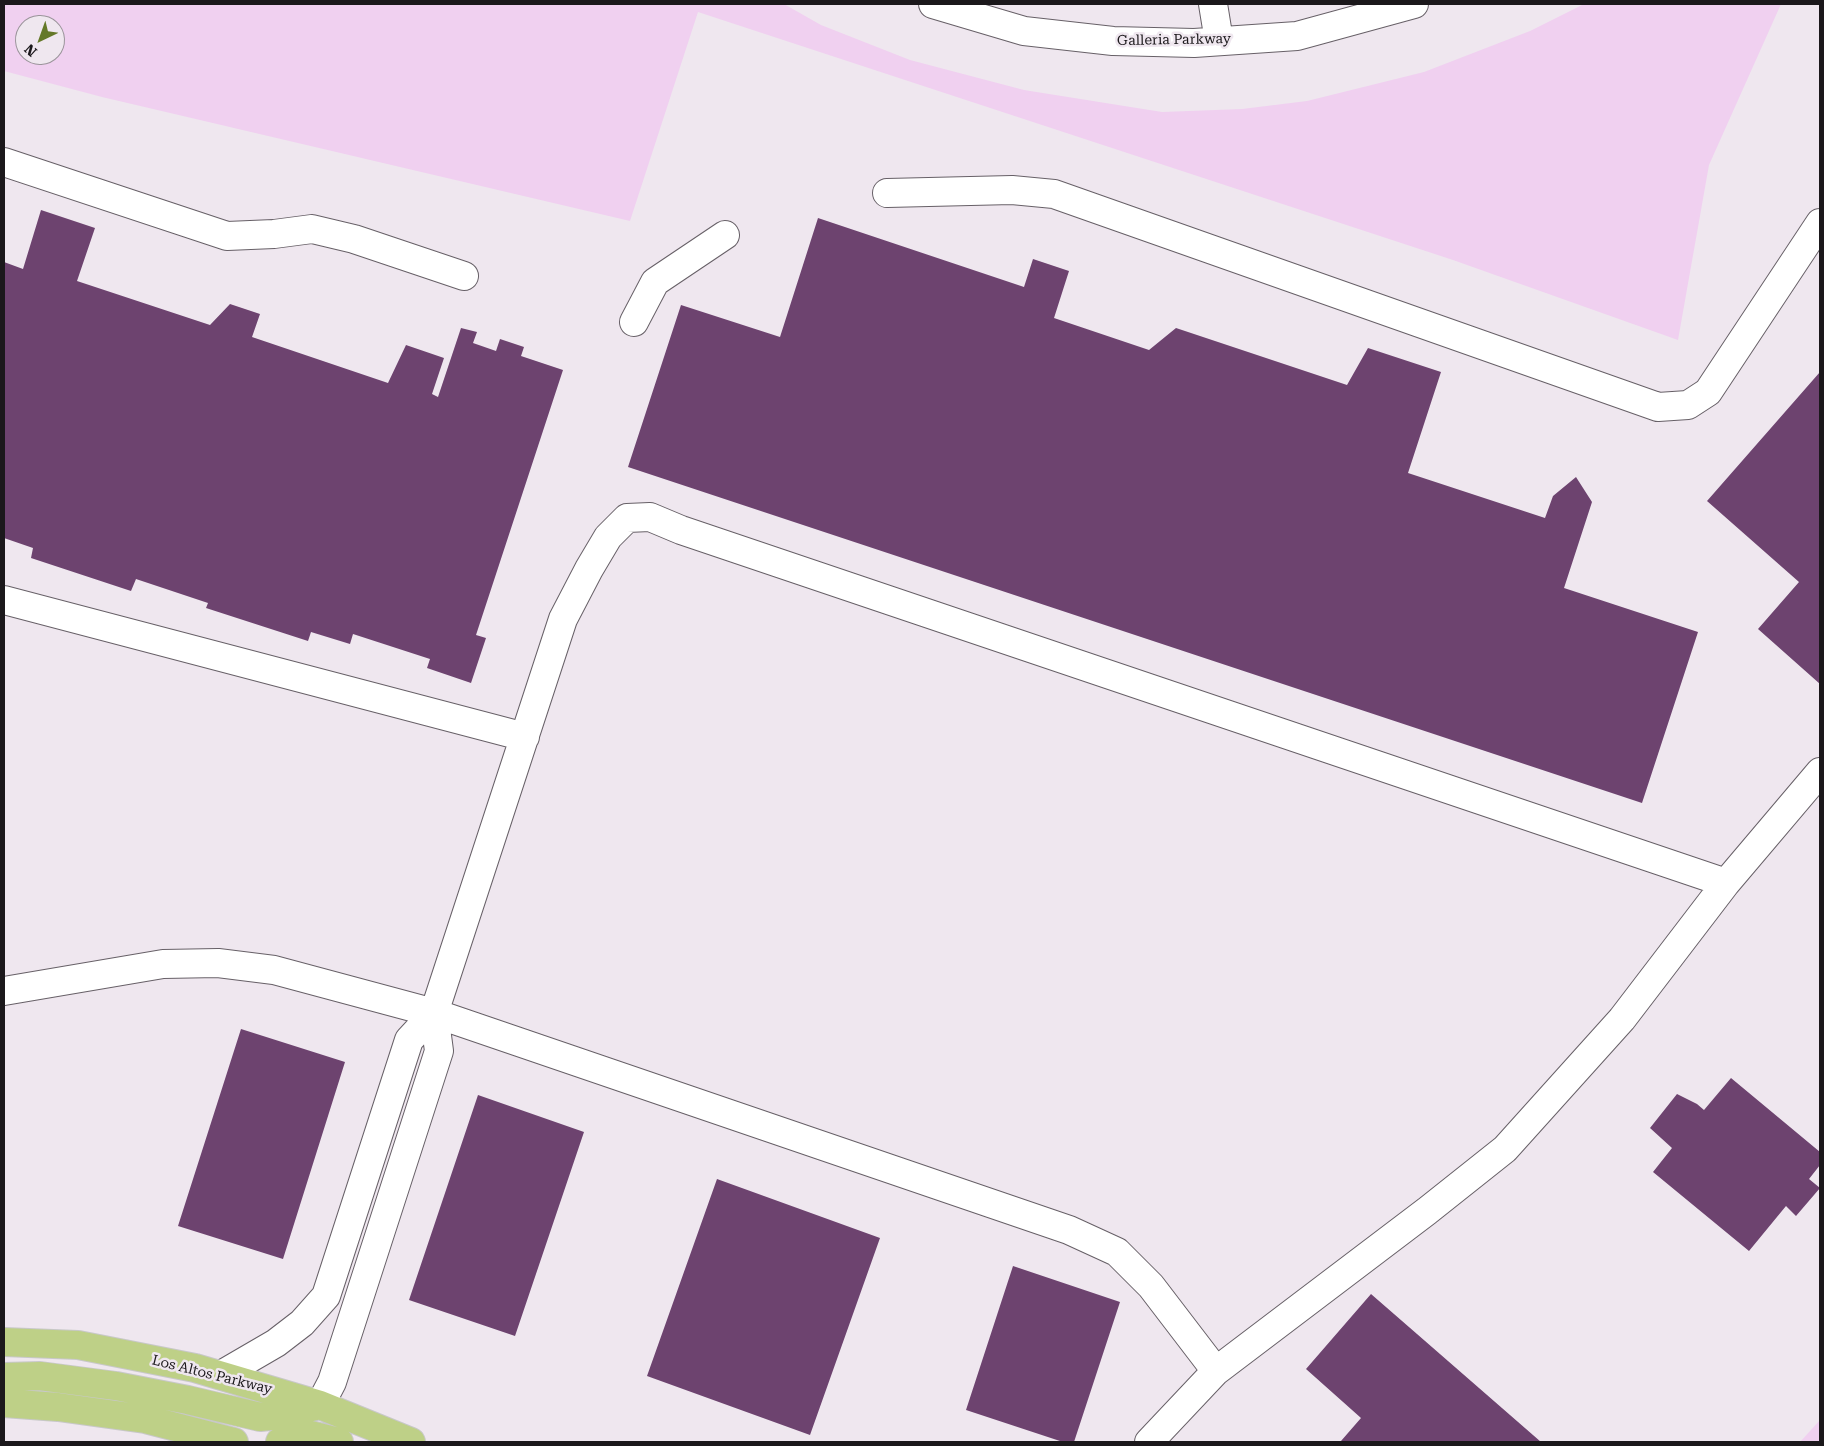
<!DOCTYPE html>
<html>
<head>
<meta charset="utf-8">
<style>
  body { margin:0 }
  #map { position:relative; width:1824px; height:1446px; overflow:hidden; background:#efe7ef; font-family:"Roboto Serif",serif }
  canvas { display:block }
  .frame { position:absolute; inset:0; border:5px solid #1b181b; pointer-events:none }
  .north { position:absolute; left:15px; top:15px; width:50px; height:50px; box-sizing:border-box; background:#efe7ef; border:1px solid #9a949a; border-radius:50%; rotate:222deg; font-size:14px; font-weight:700; line-height:20px; text-align:center; color:#1b181b }
  .north::after { content:''; display:block; margin:auto; width:18px; height:22px; background:#647828; clip-path:polygon(50% 0,100% 100%,50% 72%,0 100%) }
</style>
</head>
<body>
<div id="map">
<canvas width="1824" height="1446"></canvas>
<div class="frame"></div>
<div class="north">N</div>
</div>
<script>
const ctx = document.querySelector('canvas').getContext('2d');
ctx.lineJoin = 'round';
function paint(path, color) {
  ctx.fillStyle = color;
  ctx.fill(path, 'evenodd');
}
function poly(rows) {
  const path = new Path2D();
  for (const r of rows) {
    path.moveTo(r[0], r[1]);
    for (let i = 2; i < r.length; i += 2) path.lineTo(r[i], r[i + 1]);
  }
  return path;
}
function stroke(path, color, width, dash) {
  ctx.strokeStyle = color;
  ctx.lineWidth = width;
  ctx.lineCap = dash ? 'butt' : 'round';
  ctx.setLineDash(dash || []);
  ctx.stroke(path);
}
function write(font, color, halo, rows, align = 'center') {
  ctx.font = font + ' "Roboto Serif",serif';
  ctx.lineWidth = 5;
  ctx.setLineDash([]);
  ctx.textBaseline = 'middle';
  ctx.strokeStyle = halo;
  ctx.fillStyle = color;
  for (const [text, x, y, turn = 0] of rows) {
    ctx.save();
    ctx.translate(x, y);
    ctx.rotate((+turn || 0) * Math.PI / 180);
    ctx.textAlign = isNaN(turn) ? turn : align;
    if (halo) ctx.strokeText(text, 0, 0);
    ctx.fillText(text, 0, 0);
    ctx.restore();
  }
}
const green = poly([
  [4,4,784,4,821,25,910,60,1024,90,1162,112,1242,109,1307,101,1424,72,1530,31,1584,4,1781,4,1709,165,1678,340,1453,260,698,12,630,221,102,97,4,71],
  [25,25,55,25,55,55,25,55],
  [1820,1420,1820,1442,1800,1442]
]);
const building = poly([
  [41,210,95,228,77,281,210,325,230,304,260,314,252,337,388,383,406,345,444,358,432,394,438,397,461,328,477,332,473,343,496,351,500,339,524,347,521,356,563,370,476,635,486,638,471,683,427,668,430,659,353,634,350,644,311,632,308,641,206,608,208,603,136,579,131,591,31,558,33,548,4,538,4,262,23,269],
  [818,218,1024,287,1033,259,1069,271,1054,318,1149,350,1176,328,1347,385,1368,348,1441,372,1408,473,1545,518,1553,496,1576,477,1592,502,1564,588,1698,632,1642,803,628,467,681,305,780,337],
  [1820,372,1820,684,1758,629,1799,582,1707,501],
  [241,1029,345,1062,283,1259,178,1226],
  [1731,1078,1820,1152,1820,1165,1809,1179,1820,1188,1796,1216,1786,1206,1749,1251,1653,1172,1672,1148,1650,1128,1677,1094,1697,1104,1704,1110],
  [478,1095,584,1132,515,1336,409,1300],
  [717,1179,880,1238,810,1435,647,1376],
  [1013,1266,1120,1302,1074,1442,1063,1442,966,1410],
  [1371,1294,1417,1334,1541,1442,1343,1442,1341,1441,1361,1418,1306,1369]
]);
const minor = poly([
  [933,4,1024,31,1113,41,1194,43,1297,36,1414,4],
  [1213,4,1219,41],
  [4,162,227,236,274,234,312,229,354,239,464,276],
  [887,193,1012,190,1054,194,1658,407,1688,405,1708,392,1820,223],
  [634,322,655,282,725,235],
  [4,600,525,737],
  [4,991,163,964,218,963,274,970,434,1013,1069,1230,1117,1252,1151,1286,1216,1371],
  [221,1375,276,1343,302,1323,326,1296,409,1040,434,1013,563,619,589,569,608,537,627,518,650,517,681,530,1726,883],
  [320,1405,332,1382,439,1051,434,1013],
  [1149,1442,1216,1371,1427,1211,1505,1149,1622,1019,1726,883,1820,772]
]);
const major = poly([
  [4,1342,78,1345,195,1368,320,1405,411,1442],
  [4,1377,40,1376,116,1386,188,1400,260,1417,280,1415,320,1405],
  [4,1403,58,1407,145,1419,234,1442],
  [280,1442,287,1438,307,1434,339,1442]
]);
const streetNames = [
  ["Galleria Parkway",1174,40,-1],
  ["Los Altos Parkway",212,1375,14]
];
paint(green, '#f0d0f0');
paint(building, '#6d436f');
stroke(minor, '#676067', 30);
stroke(major, '#c8c8c8', 30);
stroke(minor, '#fff', 28);
stroke(major, '#bed087', 28);
write('14px', '#1b181b', '#efe7ef', streetNames);
</script>
</body>
</html>
